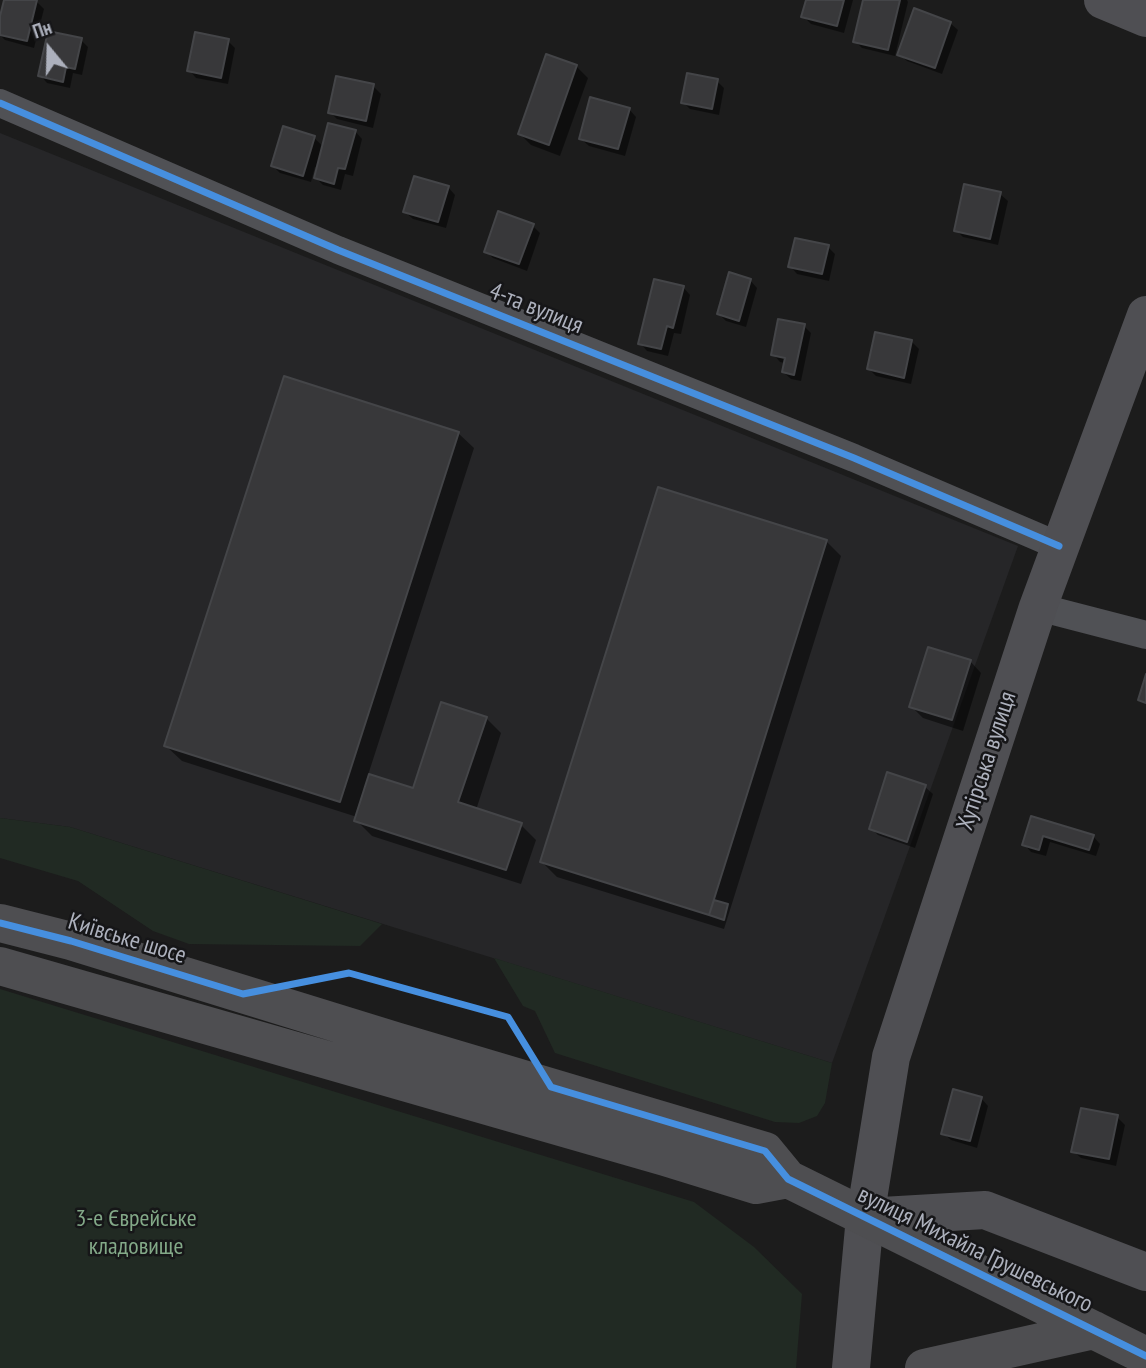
<!DOCTYPE html>
<html>
<head>
<meta charset="utf-8">
<style>
  body { margin:0 }
  #map { position:relative; width:1146px; height:1368px; overflow:hidden; background:#1c1c1c; font-family:"PT Sans Narrow",sans-serif }
  canvas { display:block }
  .north { position:absolute; left:14px; top:14px; width:70px; height:70px; -webkit-text-stroke:5px #161618; paint-order:stroke; rotate:341deg; font-size:19px; font-weight:700; line-height:28px; text-align:center; color:#adb1bd }
  .north::after { content:''; display:block; margin:auto; width:24px; height:32px; background:#adb1bd; clip-path:polygon(50% 0,100% 100%,50% 72%,0 100%) }
</style>
</head>
<body>
<div id="map">
<canvas width="1146" height="1368"></canvas>
<div class="north">Пн</div>
</div>
<script>
const ctx = document.querySelector('canvas').getContext('2d');
ctx.lineJoin = 'round';
function paint(path, color) {
  ctx.fillStyle = color;
  ctx.fill(path, 'evenodd');
}
function poly(rows) {
  const path = new Path2D();
  for (const r of rows) {
    path.moveTo(r[0], r[1]);
    for (let i = 2; i < r.length; i += 2) path.lineTo(r[i], r[i + 1]);
  }
  return path;
}
function stroke(path, color, width, dash) {
  ctx.strokeStyle = color;
  ctx.lineWidth = width;
  ctx.lineCap = dash ? 'butt' : 'round';
  ctx.setLineDash(dash || []);
  ctx.stroke(path);
}
function write(font, color, halo, rows, align = 'center') {
  ctx.font = font + ' "PT Sans Narrow",sans-serif';
  ctx.lineWidth = 5;
  ctx.setLineDash([]);
  ctx.textBaseline = 'middle';
  ctx.strokeStyle = halo;
  ctx.fillStyle = color;
  for (const [text, x, y, turn = 0] of rows) {
    ctx.save();
    ctx.translate(x, y);
    ctx.rotate((+turn || 0) * Math.PI / 180);
    ctx.textAlign = isNaN(turn) ? turn : align;
    if (halo) ctx.strokeText(text, 0, 0);
    ctx.fillText(text, 0, 0);
    ctx.restore();
  }
}
const built = poly([
  [0,133,1018,546,832,1063,70,827,0,818]
]);
const green = poly([
  [0,818,70,827,382,924,360,946,189,944,153,931,78,881,0,858],
  [494,958,832,1063,825,1103,817,1116,799,1123,775,1122,555,1053,535,1011,523,1006],
  [0,989,694,1202,754,1247,802,1294,796,1368,0,1368]
]);
const shadow = poly([
  [6,0,31,0,36,1,44,9,34,48,5,40,0,35,0,23],
  [807,0,853,0,844,33,811,24,803,16],
  [865,0,907,0,908,2,895,56,862,48,855,41],
  [950,23,958,30,942,74,907,61,899,54],
  [81,40,88,47,82,75,73,73,70,88,47,83,40,75],
  [228,41,235,48,228,84,196,78,189,70],
  [576,66,588,78,560,156,531,145,520,134],
  [717,81,724,88,719,115,690,109,683,102],
  [373,86,381,94,373,128,337,119,330,112],
  [629,109,636,117,625,156,589,146,581,139],
  [284,129,314,138,324,147,355,131,362,139,353,176,345,174,341,190,323,185,316,178,318,168,315,167,311,182,280,173,273,166],
  [448,187,455,195,446,228,413,219,405,212],
  [1000,194,1008,201,998,245,963,237,956,230],
  [533,226,540,233,527,271,493,258,486,251],
  [828,247,835,254,829,281,797,274,790,266],
  [750,280,757,288,746,327,726,321,719,314],
  [683,287,690,295,681,334,674,333,668,356,647,351,640,343],
  [804,326,811,333,801,381,791,379,783,372,785,363,780,362,773,354],
  [911,341,919,349,911,384,876,376,869,369],
  [458,433,474,448,368,775,414,790,486,718,501,733,476,810,521,825,536,840,521,884,372,836,356,820,357,817,182,761,166,746],
  [826,541,841,556,724,929,557,877,542,862],
  [970,661,981,673,963,731,923,718,911,706],
  [889,774,925,787,933,794,915,848,878,835,871,828],
  [1032,818,1093,836,1100,844,1096,856,1050,842,1046,856,1031,852,1024,844],
  [981,1098,988,1106,977,1148,951,1140,943,1133],
  [1117,1117,1125,1125,1116,1166,1081,1158,1073,1151]
]);
const building = poly([
  [4,0,37,0,27,41,0,35,0,16,4,0],
  [806,0,844,0,837,26,801,17,806,0],
  [863,0,900,0,888,50,853,42,863,0],
  [914,8,951,22,935,68,897,55,914,8],
  [48,31,82,38,75,69,66,67,63,82,38,76,48,31],
  [195,32,229,39,221,78,187,71,195,32],
  [546,54,577,65,549,145,518,134,546,54],
  [687,73,718,79,712,109,681,103,687,73],
  [336,76,374,84,366,121,328,113,336,76],
  [590,97,630,108,618,149,579,139,590,97],
  [328,123,356,130,345,169,338,168,334,184,314,178,328,123],
  [283,126,315,136,303,176,271,166,283,126],
  [414,176,449,186,438,222,403,212,414,176],
  [964,184,1001,192,990,239,954,231,964,184],
  [498,211,534,224,519,264,484,252,498,211],
  [795,238,829,245,822,274,788,267,795,238],
  [729,272,751,279,739,321,717,314,729,272],
  [654,279,684,286,673,328,667,326,661,349,638,344,654,279],
  [778,319,805,324,794,375,782,372,785,358,771,355,778,319],
  [875,332,912,340,904,378,867,369,875,332],
  [284,376,459,432,340,802,164,746,284,376],
  [658,487,827,540,709,915,540,862,658,487],
  [928,647,971,660,952,720,909,707,928,647],
  [1146,674,1146,703,1138,700,1146,674],
  [441,702,487,717,458,802,522,823,506,870,354,821,369,774,413,788,441,702],
  [887,772,926,785,907,842,869,829,887,772],
  [1031,816,1094,835,1089,850,1043,836,1039,850,1022,845,1031,816],
  [714,900,728,904,724,920,709,915,714,900],
  [953,1089,982,1097,970,1141,941,1134,953,1089],
  [1081,1108,1118,1115,1109,1159,1071,1152,1081,1108]
]);
const street = poly([
  [0,103,338,250,854,458,1059,546],
  [1038,607,1146,635]
]);
const secondary = poly([
  [1103,0,1146,18],
  [865,1217,985,1210,1146,1272],
  [851,1368,865,1217,891,1057,1038,607,1146,315]
]);
const primary = poly([
  [0,923,71,941,395,1041,765,1151,788,1179,1146,1356],
  [0,966,665,1157,756,1185,788,1179],
  [924,1368,1094,1330]
]);
const cycleway = poly([
  [0,103,338,250,854,458,1059,546],
  [0,923,71,941,243,994,349,973,508,1017,551,1087,765,1151,788,1179,1146,1356]
]);
const streetNames = [
  ["4-та вулиця",536,309,22],
  ["Хутірська вулиця",987,761,-72],
  ["Київське шосе",127,939,17],
  ["вулиця Михайла Грушевського",975,1250,26]
];
const parkNames = [
  ["3-е Єврейське",136,1219],
  ["кладовище",136,1247]
];
paint(built, '#262628');
paint(green, '#212a23');
paint(shadow, '#0007');
paint(building, '#38383a');
stroke(building, '#444548', 2);
stroke(street, '#505155', 28);
stroke(secondary, '#4f4f53', 38);
stroke(primary, '#4e4e51', 38);
stroke(cycleway, '#468fdf', 7);
write('24px', '#adb1bd', '#161618', streetNames);
write('24px', '#83a988', '#161618', parkNames);
</script>
</body>
</html>
